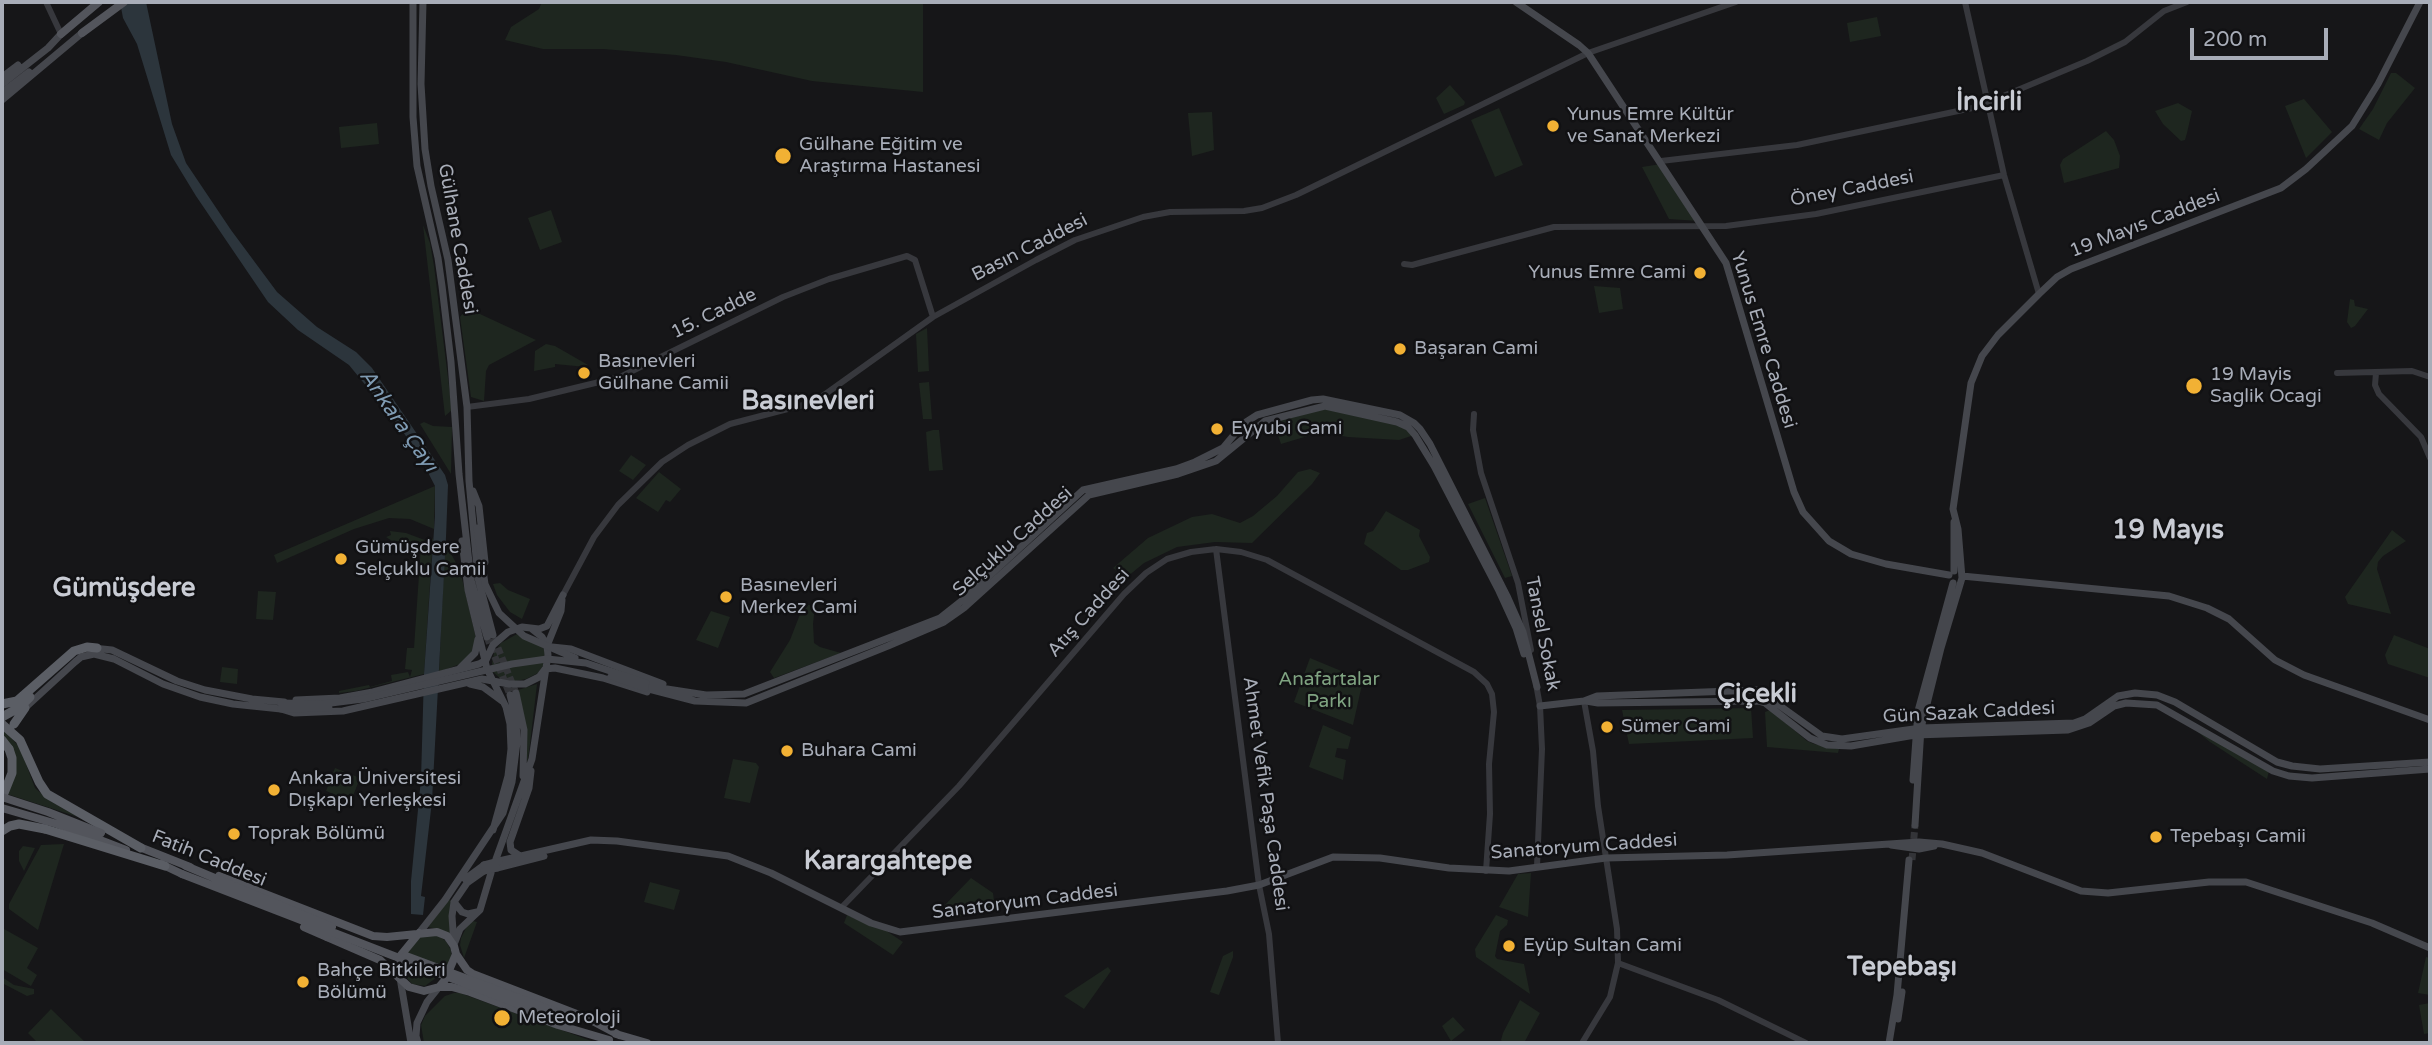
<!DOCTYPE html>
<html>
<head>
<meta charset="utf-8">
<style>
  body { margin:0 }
  #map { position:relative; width:2432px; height:1045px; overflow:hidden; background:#161618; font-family:"Varela Round",sans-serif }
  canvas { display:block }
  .frame { position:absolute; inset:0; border:4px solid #a8adb8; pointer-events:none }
  .scale { position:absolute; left:2190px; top:28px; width:138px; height:32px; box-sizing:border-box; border:4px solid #a8adb8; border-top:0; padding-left:9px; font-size:21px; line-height:24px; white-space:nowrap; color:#a8adb8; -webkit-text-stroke:5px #111113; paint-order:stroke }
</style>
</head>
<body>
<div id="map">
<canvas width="2432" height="1045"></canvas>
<div class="frame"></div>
<div class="scale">200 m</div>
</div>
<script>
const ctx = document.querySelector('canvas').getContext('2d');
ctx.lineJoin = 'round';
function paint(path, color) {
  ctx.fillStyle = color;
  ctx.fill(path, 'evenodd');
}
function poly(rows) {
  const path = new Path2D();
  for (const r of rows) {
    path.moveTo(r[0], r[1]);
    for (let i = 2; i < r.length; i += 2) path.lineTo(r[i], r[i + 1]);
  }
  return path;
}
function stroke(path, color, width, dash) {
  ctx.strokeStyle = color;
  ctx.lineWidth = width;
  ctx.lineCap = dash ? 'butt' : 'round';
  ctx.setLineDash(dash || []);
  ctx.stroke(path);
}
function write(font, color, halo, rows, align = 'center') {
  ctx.font = font + ' "Varela Round",sans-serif';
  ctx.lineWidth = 5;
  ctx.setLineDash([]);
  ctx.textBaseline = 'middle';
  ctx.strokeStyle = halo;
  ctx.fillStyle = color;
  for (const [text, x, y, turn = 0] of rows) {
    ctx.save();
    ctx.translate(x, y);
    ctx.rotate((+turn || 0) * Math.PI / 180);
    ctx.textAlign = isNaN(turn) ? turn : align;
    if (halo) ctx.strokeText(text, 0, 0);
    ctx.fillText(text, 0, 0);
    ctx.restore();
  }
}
const green = poly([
  [542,2,923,2,923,92,812,81,726,62,676,55,603,49,543,49,505,40,511,27,539,9],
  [1877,17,1881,36,1850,42,1847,23],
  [2391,73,2396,73,2415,88,2387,123,2379,140,2359,129,2373,109],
  [1450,85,1465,102,1464,105,1444,114,1436,98],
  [2304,99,2332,132,2306,158,2285,106],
  [2178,103,2192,111,2187,133,2185,140,2181,141,2163,124,2155,111],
  [1499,108,1523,165,1495,177,1471,120],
  [1212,112,1214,150,1192,156,1188,113],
  [377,123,379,144,341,148,339,127],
  [2106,131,2114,140,2120,156,2119,168,2064,183,2060,165,2063,159],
  [1661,164,1699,221,1669,219,1642,167],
  [551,210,562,242,540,250,528,218],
  [423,225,430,243,434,266,452,410,445,416],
  [1594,286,1620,288,1623,309,1599,313],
  [2350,299,2354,300,2355,306,2368,309,2355,326,2351,328,2347,322],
  [467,308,536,340,489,365,486,371,484,401,471,397,460,317],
  [927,328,929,371,918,372,916,334],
  [546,344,555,346,588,365,586,367,555,364,555,367,534,371,535,351],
  [929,382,932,419,923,419,919,383],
  [1326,406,1397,422,1414,435,1399,440,1348,437,1321,432,1281,444,1272,418],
  [424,422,433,426,452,427,451,474,420,424],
  [933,430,939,430,943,470,929,471,926,432],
  [631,455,646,465,633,480,619,471],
  [1310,469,1320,473,1312,484,1252,543,1215,542,1177,547,1144,563,1127,577,1113,568,1148,538,1192,517,1212,514,1240,523,1253,516,1277,496,1298,472],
  [659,472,681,489,670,502,666,500,658,512,636,498],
  [435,486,434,529,410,519,389,518,354,529,277,563,274,555],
  [1485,498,1512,576,1505,578,1468,504],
  [1386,511,1420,530,1419,536,1430,557,1429,562,1408,570,1401,570,1364,544,1367,533,1373,531],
  [2392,530,2406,541,2383,556,2378,562,2377,569,2391,614,2348,604,2345,597],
  [390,531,406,533,430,542,433,538,424,674,356,691,339,693,339,691,369,685,370,687,392,681,391,675,408,672,410,677,412,670,405,669,407,648,414,648,421,545,415,542,392,541,386,537,391,535],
  [445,543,460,570,476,638,472,652,460,664,439,672],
  [500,583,508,590,530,599,522,619,510,612,497,595,493,584],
  [258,591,276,592,273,620,256,619],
  [804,604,815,606,813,624,814,643,820,647,841,653,774,678,770,672,790,640],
  [711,611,730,617,718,648,696,640],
  [517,634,543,646,545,654,543,666,538,673,526,679,516,681,502,680,493,672,492,663,494,653,501,643],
  [2394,635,2430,649,2430,678,2388,664,2385,655],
  [1310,658,1363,680,1353,725,1294,702],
  [222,667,238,669,237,684,220,682],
  [537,684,530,744,527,765,524,716,518,690],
  [1751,708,1753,738,1629,744,1622,710],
  [1770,710,1807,741,1814,744,1839,749,1838,753,1767,747,1765,712],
  [1323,725,1351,737,1348,749,1337,748,1335,757,1346,760,1343,780,1309,767],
  [2,727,20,748,35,788,50,801,78,817,7,794,14,776,2,736],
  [2193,728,2269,771,2267,779,2210,742],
  [733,759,756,763,759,767,750,803,724,798],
  [335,768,360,778,351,801,326,791],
  [64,844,38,930,9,909,9,904,41,845],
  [23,846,35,848,24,871,19,861,19,851],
  [1531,873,1528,917,1499,907,1518,874],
  [971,878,993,893,995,909,948,919,942,908],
  [650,882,680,890,674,910,644,902],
  [449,899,451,901,450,935,445,931,428,927],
  [847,915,885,930,903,942,893,955,844,923],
  [1496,915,1508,920,1507,925,1500,931,1495,956,1497,959,1524,964,1530,994,1476,957,1475,949],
  [473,921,477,922,464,958,460,945,461,938,468,924],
  [4,929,38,948,27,968,37,975,31,986,2,969,2,934],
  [437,935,446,941,451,950,452,960,448,969,425,986,412,984,402,972,405,956,420,936],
  [1233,951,1233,957,1219,995,1210,992,1223,956],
  [2426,957,2430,958,2430,995,2418,993],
  [1108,967,1111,971,1084,1009,1064,996],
  [2,977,14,985,34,989,34,994,27,996,2,983],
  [454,993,460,993,597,1043,424,1043,421,1025,425,1016,445,996],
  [1520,1000,1540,1013,1524,1043,1503,1043,1501,1040,1503,1033],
  [2430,1003,2430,1033,2424,1034,2419,1005],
  [51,1009,86,1043,38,1043,28,1033],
  [1453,1017,1465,1030,1451,1041,1442,1026]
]);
const water = poly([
  [120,2,146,2,172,124,186,163,231,230,277,292,317,327,356,352,372,368,445,475,448,485,446,537,432,801,421,896,425,897,423,915,411,914,411,881,421,779,424,674,435,516,435,486,419,455,399,426,349,365,298,330,268,302,196,196,171,155,137,44,123,18]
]);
const secondaryTunnel = poly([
  [487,637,510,695],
  [494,638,516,693],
  [1912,860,1915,825]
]);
const tertiary = poly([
  [46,2,61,34],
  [1965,2,2004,175,2039,294],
  [1661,161,1797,145,1977,107,2087,61,2125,42,2164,11,2187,2],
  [1404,264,1412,265,1554,227,1726,226,1816,214,2004,175],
  [2337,373,2412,371,2430,377],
  [2376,373,2375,385,2379,394,2421,437,2430,458],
  [467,407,529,399,620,377,783,297,829,279,907,256,915,260,933,317],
  [1474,414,1473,430,1481,473,1518,583,1531,650],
  [1216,549,1259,885,1269,934,1278,1043],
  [563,595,594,537,618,505,662,462,688,445,730,424,803,405,824,395,933,317,1036,260,1075,240,1143,217,1170,212,1244,211,1262,208,1296,195,1588,53,1736,2],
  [1536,684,1540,706,1542,749,1537,866],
  [841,908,959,786,1124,594,1146,573,1167,559,1191,552,1216,549,1241,552,1267,560,1474,672,1487,684,1492,694,1494,712,1489,764,1490,814,1486,871],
  [1618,963,1718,1000,1806,1043],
  [1582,1043,1610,997,1618,963,1617,929,1598,806,1593,751,1584,701]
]);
const secondary = poly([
  [413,2,413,117,417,166,438,258,442,286,451,362,459,474,471,580,487,637],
  [423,2,421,84,425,149,431,186,448,260,467,407,469,481,478,578,493,635],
  [1516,2,1579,45,1588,53,1726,263,1794,492,1803,512,1829,541,1851,554,1886,564,1949,575],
  [2,77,18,65],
  [2,84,48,48,61,34],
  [2,93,29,72],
  [2,100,82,33],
  [473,491,479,506,485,562],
  [1954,522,1954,571],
  [462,541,468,590,487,669,506,707,510,724,511,749,508,776,493,830],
  [1962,576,2169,596,2207,608,2229,619,2275,660,2304,675,2430,720],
  [547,646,561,611,562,600],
  [552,647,571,649,663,684],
  [93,648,112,650,177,681,205,690,252,699,284,702],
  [459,669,475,653,478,639],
  [646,683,667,689,706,695,744,694,940,618,964,599,1083,490,1176,469,1195,462,1223,448,1243,424,1257,415,1312,400,1323,399,1400,415,1414,423,1420,429,1430,444,1507,596,1523,632,1537,687],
  [470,684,483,687,502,701],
  [645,688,695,701,746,703,888,646,944,622,964,608,1089,495,1178,474,1216,461,1265,421,1325,406,1397,422,1408,427,1415,435,1434,466,1499,591,1516,628,1524,654],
  [516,693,524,730,523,776],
  [296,700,340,698,373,692,479,664,486,660,493,645,508,632,522,627,539,629,547,626,563,595],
  [1586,701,1598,703,1758,701,1765,703,1810,738,1827,745,1851,746,1915,735,2068,730,2089,723,2114,706,2126,703,2157,705,2273,771,2289,776,2312,778,2430,769],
  [1540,706,1584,701,1597,696,1758,690,1822,736,1842,739,1921,728,2074,723,2085,719,2118,696,2135,693,2157,695,2175,702,2277,762,2292,766,2320,769,2430,762],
  [25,708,75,662,81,657,94,654,114,659,163,684,200,697,233,704,281,709,294,713,343,711,482,679,509,684,525,684,539,677,545,669,555,668,603,678,647,692],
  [1913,780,1918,711,1953,583],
  [1915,825,1921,728,1941,648,1962,578,1958,529,1953,509,1971,383,1982,356,1998,335,2039,294,2057,277,2071,269,2281,188,2306,169,2352,126,2378,84,2420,2],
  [1891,845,1919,849,1934,846],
  [520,856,511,850,510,842,529,788,531,771],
  [496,859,532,759,548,655,547,646,542,637,532,629],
  [499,861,591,840,617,841,728,856,771,873,871,923,900,932,1227,891,1259,885,1333,857,1380,858,1449,868,1509,871,1606,858,1727,855,1919,842,1942,844,1982,853,2081,891,2108,893,2209,882,2246,882,2372,923,2430,948],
  [497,868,544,856],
  [465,879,484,865],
  [454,902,462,912,468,914,477,912],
  [419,933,445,900,503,813,512,782,517,742,516,719,510,695],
  [455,942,460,929,480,910,491,873],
  [454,945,452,916,454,902,467,883,484,871],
  [400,978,411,1043],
  [1898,1019,1902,992],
  [418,1043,416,1036,417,1023,427,1002,439,987],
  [1889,1043,1897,995,1909,860]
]);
const primary = poly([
  [82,33,124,2],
  [61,34,99,2],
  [100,840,126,850],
  [137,846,190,867],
  [161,864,182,874],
  [219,876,373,936,387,937,437,932,447,936,454,946,456,954,445,980,439,987,424,991,409,987,380,960,327,937],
  [456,954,467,970,473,974,587,1018,619,1035],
  [400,978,401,955,419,933],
  [439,987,452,987,470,992,558,1025,609,1040],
  [616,1034,647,1043]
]);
const trunk = poly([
  [2,704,17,701,74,651,87,647,97,648],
  [2,717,20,707,30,697],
  [2,724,20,740,39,782,47,794,141,848],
  [14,724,25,708],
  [2,798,12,773,12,758,9,749],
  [2,831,10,826,19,824,45,829]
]);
const secondaryBridge = poly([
  [477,528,485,584,499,613,524,636,575,658],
  [611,676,645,688],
  [281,703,323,704,363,699,512,664,547,659,586,663,646,683],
  [281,709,329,708],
  [484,865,499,861],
  [484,871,497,868]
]);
const primaryBridge = poly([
  [2,797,48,812,101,833],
  [2,808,57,824,100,840],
  [186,866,332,927],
  [182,874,562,1021],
  [304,927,327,937],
  [406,956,564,1015]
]);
const trunkBridge = poly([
  [2,740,9,749],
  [45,829,165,866]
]);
const markers = [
  [1553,126,7,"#f2b134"],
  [783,156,9,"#f2b134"],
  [1700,273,7,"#f2b134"],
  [1400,349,7,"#f2b134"],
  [584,373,7,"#f2b134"],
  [2194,386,9,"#f2b134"],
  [1217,429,7,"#f2b134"],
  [341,559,7,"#f2b134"],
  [726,597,7,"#f2b134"],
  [1607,727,7,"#f2b134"],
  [787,751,7,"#f2b134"],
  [274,790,7,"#f2b134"],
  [234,834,7,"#f2b134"],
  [2156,837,7,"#f2b134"],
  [1509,946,7,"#f2b134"],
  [303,982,7,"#f2b134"],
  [502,1018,9,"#f2b134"]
];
const poiNames = [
  ["Yunus Emre Kültür",1567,115],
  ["ve Sanat Merkezi",1567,137],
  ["Gülhane Eğitim ve",799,145],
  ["Araştırma Hastanesi",799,167],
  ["Yunus Emre Cami",1686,273,"right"],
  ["Başaran Cami",1414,349],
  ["Basınevleri",598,362],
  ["Gülhane Camii",598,384],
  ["19 Mayis",2210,375],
  ["Saglik Ocagi",2210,397],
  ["Eyyubi Cami",1231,429],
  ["Gümüşdere",355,548],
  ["Selçuklu Camii",355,570],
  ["Basınevleri",740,586],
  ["Merkez Cami",740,608],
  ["Sümer Cami",1621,727],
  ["Buhara Cami",801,751],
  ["Ankara Üniversitesi",288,779],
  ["Dışkapı Yerleşkesi",288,801],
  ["Toprak Bölümü",248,834],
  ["Tepebaşı Camii",2170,837],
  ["Eyüp Sultan Cami",1523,946],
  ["Bahçe Bitkileri",317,971],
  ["Bölümü",317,993],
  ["Meteoroloji",518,1018]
];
const streetNames = [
  ["Öney Caddesi",1852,189,-11],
  ["19 Mayıs Caddesi",2145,224,-21],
  ["Gülhane Caddesi",457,239,80],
  ["Basın Caddesi",1030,248,-27],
  ["15. Cadde",714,314,-26],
  ["Yunus Emre Caddesi",1763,340,73],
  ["Selçuklu Caddesi",1013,542,-42],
  ["Atış Caddesi",1089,613,-48],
  ["Tansel Sokak",1542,634,79],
  ["Gün Sazak Caddesi",1969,713,-3],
  ["Ahmet Vefik Paşa Caddesi",1265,794,82],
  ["Sanatoryum Caddesi",1584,847,-4],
  ["Fatih Caddesi",209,859,22],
  ["Sanatoryum Caddesi",1025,902,-7]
];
const parkNames = [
  ["Anafartalar",1329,680],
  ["Parkı",1329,702]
];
const waterNames = [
  ["Ankara Çayı",398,421,55]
];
const districtNames = [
  ["İncirli",1989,103],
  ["Basınevleri",808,402],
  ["19 Mayıs",2168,531],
  ["Gümüşdere",124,589],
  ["Çiçekli",1757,695],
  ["Karargahtepe",888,862],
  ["Tepebaşı",1902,968]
];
paint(green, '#1e261f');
paint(water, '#2c353c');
stroke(secondaryTunnel, '#333438', 7, [7, 3.5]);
stroke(tertiary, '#37383d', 6);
stroke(secondary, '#45474d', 7);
stroke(primary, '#53555c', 8);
stroke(trunk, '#5b5e65', 9);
stroke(secondaryBridge, '#45474d', 7);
stroke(primaryBridge, '#53555c', 8);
stroke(trunkBridge, '#5b5e65', 9);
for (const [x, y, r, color] of markers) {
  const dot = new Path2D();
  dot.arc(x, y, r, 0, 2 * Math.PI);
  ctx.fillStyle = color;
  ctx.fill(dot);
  stroke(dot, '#111113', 2.5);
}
write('19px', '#a8adb8', '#111113', poiNames, 'left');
write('19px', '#a8adb8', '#111113', streetNames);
write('19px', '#7fa381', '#111113', parkNames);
write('italic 21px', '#7f9bb3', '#111113', waterNames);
write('bold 26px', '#c9ccd4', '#111113', districtNames);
</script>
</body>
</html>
